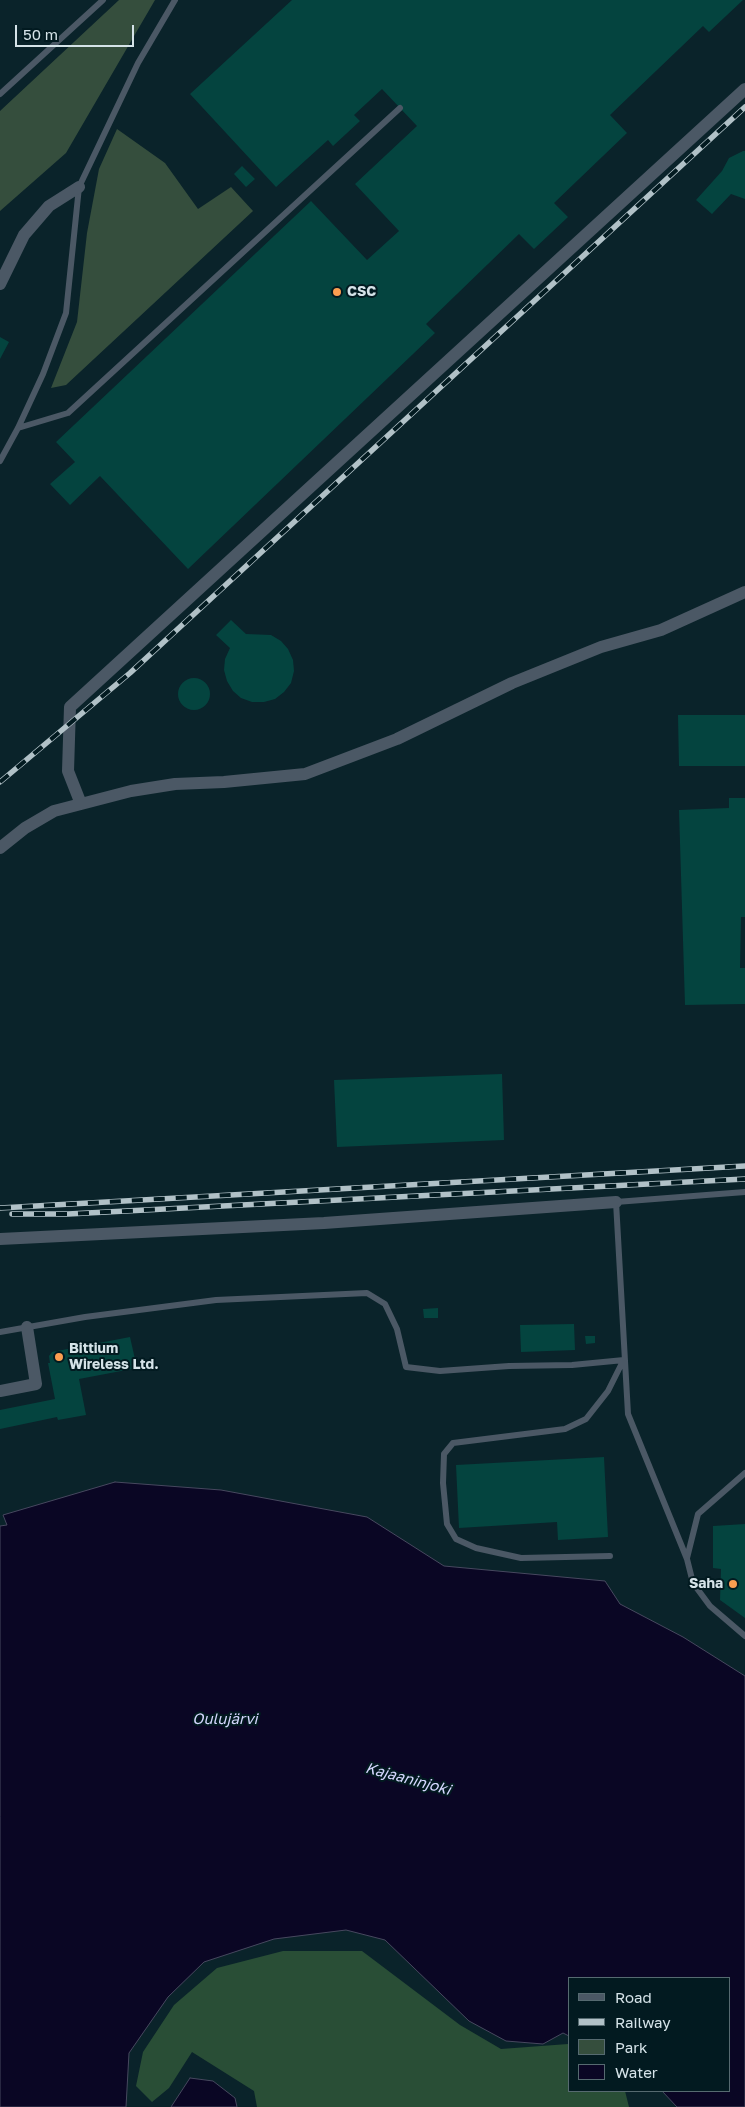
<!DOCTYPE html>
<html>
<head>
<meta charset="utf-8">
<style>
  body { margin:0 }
  #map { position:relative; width:745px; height:2107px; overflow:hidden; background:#0a232a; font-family:"Golos Text",sans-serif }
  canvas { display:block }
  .legend { position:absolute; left:568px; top:1977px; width:162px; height:115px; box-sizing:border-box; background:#021a20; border:1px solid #566a70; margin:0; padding:6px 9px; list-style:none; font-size:15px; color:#d5e3e8 }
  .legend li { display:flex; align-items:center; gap:10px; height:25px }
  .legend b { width:25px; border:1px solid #566a70 }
  .scale { position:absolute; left:15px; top:25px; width:119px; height:22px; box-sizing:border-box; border:2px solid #d5e3e8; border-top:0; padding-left:6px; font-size:15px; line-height:18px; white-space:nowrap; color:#d5e3e8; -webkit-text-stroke:4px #021a20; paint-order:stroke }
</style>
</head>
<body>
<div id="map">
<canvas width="745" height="2107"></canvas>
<ul class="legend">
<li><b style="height:6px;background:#4b5865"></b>Road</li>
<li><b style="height:6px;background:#b1c1c7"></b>Railway</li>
<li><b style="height:14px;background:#354e3d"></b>Park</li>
<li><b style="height:14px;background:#0a0624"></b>Water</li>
</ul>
<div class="scale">50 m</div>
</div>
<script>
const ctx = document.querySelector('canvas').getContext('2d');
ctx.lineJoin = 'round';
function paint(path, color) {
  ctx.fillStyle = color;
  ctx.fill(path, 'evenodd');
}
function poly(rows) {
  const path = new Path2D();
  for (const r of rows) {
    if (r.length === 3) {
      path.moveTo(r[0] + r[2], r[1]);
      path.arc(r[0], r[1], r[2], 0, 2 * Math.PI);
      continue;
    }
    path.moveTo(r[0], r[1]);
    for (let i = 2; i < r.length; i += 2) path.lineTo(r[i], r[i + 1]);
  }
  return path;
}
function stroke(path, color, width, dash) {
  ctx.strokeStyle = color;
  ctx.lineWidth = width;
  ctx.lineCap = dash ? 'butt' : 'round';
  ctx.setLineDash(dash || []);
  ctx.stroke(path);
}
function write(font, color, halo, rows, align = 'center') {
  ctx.font = font + ' "Golos Text",sans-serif';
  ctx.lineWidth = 4;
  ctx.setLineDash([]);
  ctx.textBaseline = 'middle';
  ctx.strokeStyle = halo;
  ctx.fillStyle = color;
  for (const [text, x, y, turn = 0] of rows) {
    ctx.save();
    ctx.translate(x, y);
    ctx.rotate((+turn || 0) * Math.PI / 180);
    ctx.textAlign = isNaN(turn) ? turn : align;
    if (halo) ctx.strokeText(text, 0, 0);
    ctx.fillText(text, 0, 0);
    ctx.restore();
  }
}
const green = poly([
  [119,0,155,0,66,153,0,211,0,111],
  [117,129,165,163,198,209,231,187,253,211,66,385,51,388,77,322,87,233,99,169]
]);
const forest = poly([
  [283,1951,362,1951,460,2025,501,2049,568,2044,569,2091,625,2091,629,2107,257,2107,254,2091,192,2052,169,2088,152,2102,136,2086,143,2052,174,2005,217,1968]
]);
const water = poly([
  [115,1482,221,1490,367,1517,444,1566,605,1581,620,1604,683,1637,745,1676,745,2107,677,2107,662,2091,729,2091,729,1978,569,1978,569,2036,563,2033,543,2044,506,2041,469,2021,385,1940,346,1930,274,1939,204,1962,168,1997,129,2053,126,2107,0,2107,0,1526,7,1525,3,1515,115,1482],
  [190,2078,213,2081,235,2098,237,2107,171,2107,190,2078]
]);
const building = poly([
  [292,0,743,0,709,32,703,26,610,115,627,133,554,203,568,217,534,249,519,234,426,324,435,333,188,569,100,476,70,505,50,484,75,462,56,442,311,201,367,260,399,231,355,184,417,126,382,89,354,115,360,121,333,146,328,140,276,187,190,94],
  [743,151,745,151,745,199,731,194,712,214,696,200,722,171,729,158],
  [242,166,255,179,246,187,234,174],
  [0,337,9,342,0,359],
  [231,620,246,634,271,635,281,641,288,649,293,660,294,671,291,683,284,692,275,699,264,702,252,702,241,698,233,691,227,681,224,670,225,659,230,648,216,635],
  [194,694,16],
  [678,715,745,715,745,766,679,766],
  [729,798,745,798,745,917,741,917,740,968,745,968,745,1004,685,1005,679,810,729,808],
  [502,1074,504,1140,337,1147,334,1080],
  [438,1308,438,1318,424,1318,423,1309],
  [574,1324,575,1350,521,1352,520,1325],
  [585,1336,595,1336,595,1343,586,1344],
  [130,1337,137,1368,79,1379,86,1415,58,1420,57,1417,0,1429,0,1410,55,1399,48,1363,50,1363,49,1356,52,1352],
  [604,1457,608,1537,558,1540,557,1522,459,1528,456,1465],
  [745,1524,745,1618,720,1600,721,1569,713,1568,713,1526]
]);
const service = poly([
  [0,94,103,0],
  [18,428,68,413,400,108],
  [0,461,18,428,43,374,66,313,79,187,138,63,175,0],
  [745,1192,616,1202,628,1414,687,1559,693,1583,710,1606,745,1636],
  [0,1332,85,1317,216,1300,367,1293,385,1304,397,1329,406,1367,440,1371,509,1366,572,1365,624,1360],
  [610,1556,521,1558,476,1548,456,1539,447,1524,443,1483,444,1454,453,1443,565,1429,586,1419,608,1391,623,1361],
  [687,1558,698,1514,745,1473]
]);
const minor = poly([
  [0,284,24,235,49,206,79,187],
  [81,804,68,771,70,707,745,89],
  [0,848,25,828,54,811,131,791,175,784,224,782,305,774,397,739,512,683,601,647,661,630,745,592],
  [0,1239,324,1223,616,1202],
  [0,1391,36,1384,27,1327]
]);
const rail = poly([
  [0,782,130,673,745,107],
  [0,1208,745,1166],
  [12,1214,68,1214,745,1179]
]);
const markers = [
  [337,292,5,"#fb9e50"],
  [59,1357,5,"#fb9e50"],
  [733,1584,5,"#fb9e50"]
];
const poiNames = [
  ["CSC",347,292],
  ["Bittium",69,1349],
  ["Wireless Ltd.",69,1365],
  ["Saha",723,1584,"right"]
];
const waterNames = [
  ["Oulujärvi",225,1719],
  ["Kajaaninjoki",408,1779,15]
];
paint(green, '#354e3d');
paint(forest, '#294e36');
paint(water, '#0a0624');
stroke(water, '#47485f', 1);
paint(building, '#04443f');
stroke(service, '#4b5865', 6);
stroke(minor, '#4b5865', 12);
stroke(rail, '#b1c1c7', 5.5);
stroke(rail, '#021a20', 4, [11]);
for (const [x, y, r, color] of markers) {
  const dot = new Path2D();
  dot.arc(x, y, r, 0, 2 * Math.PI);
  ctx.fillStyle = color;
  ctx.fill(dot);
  stroke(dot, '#021a20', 2);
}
write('bold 14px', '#d5e3e8', '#021a20', poiNames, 'left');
write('italic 15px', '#d5d7fe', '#021a20', waterNames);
</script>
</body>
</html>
